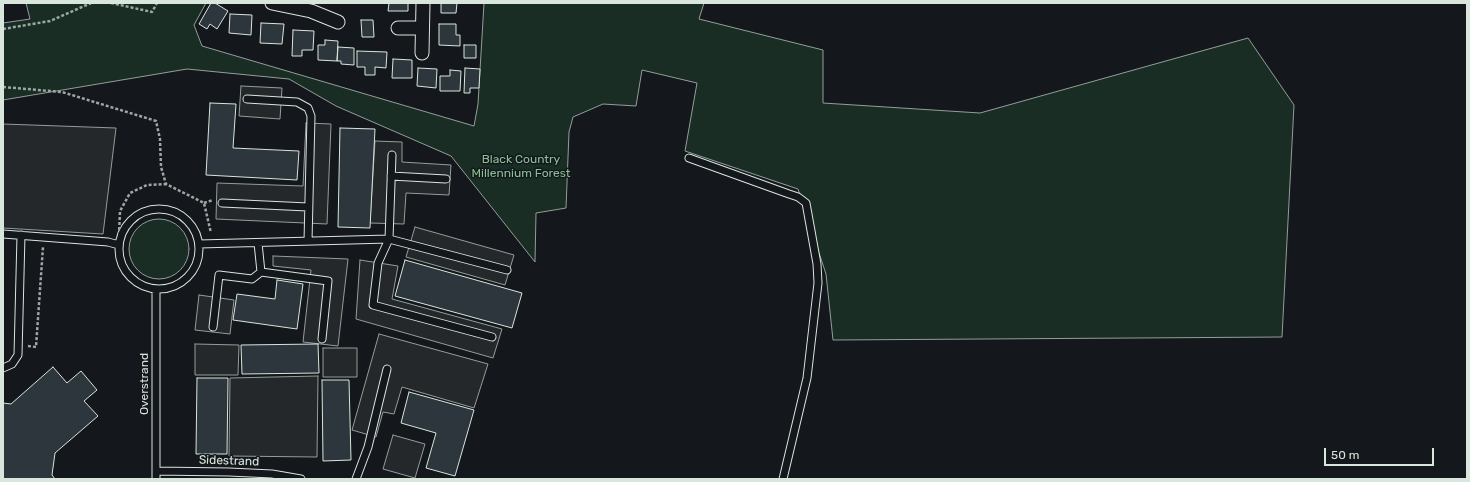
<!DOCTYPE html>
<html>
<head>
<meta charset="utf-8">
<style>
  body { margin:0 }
  #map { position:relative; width:1470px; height:482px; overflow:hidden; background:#14181c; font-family:Rubik,sans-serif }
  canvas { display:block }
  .frame { position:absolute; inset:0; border:4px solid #d8e6dc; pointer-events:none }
  .scale { position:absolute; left:1324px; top:448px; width:110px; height:18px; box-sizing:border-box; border:2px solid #d8e6dc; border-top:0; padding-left:5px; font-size:12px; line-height:14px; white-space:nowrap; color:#d8e6dc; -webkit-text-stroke:3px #14181c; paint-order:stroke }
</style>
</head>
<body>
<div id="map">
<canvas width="1470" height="482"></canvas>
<div class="frame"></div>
<div class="scale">50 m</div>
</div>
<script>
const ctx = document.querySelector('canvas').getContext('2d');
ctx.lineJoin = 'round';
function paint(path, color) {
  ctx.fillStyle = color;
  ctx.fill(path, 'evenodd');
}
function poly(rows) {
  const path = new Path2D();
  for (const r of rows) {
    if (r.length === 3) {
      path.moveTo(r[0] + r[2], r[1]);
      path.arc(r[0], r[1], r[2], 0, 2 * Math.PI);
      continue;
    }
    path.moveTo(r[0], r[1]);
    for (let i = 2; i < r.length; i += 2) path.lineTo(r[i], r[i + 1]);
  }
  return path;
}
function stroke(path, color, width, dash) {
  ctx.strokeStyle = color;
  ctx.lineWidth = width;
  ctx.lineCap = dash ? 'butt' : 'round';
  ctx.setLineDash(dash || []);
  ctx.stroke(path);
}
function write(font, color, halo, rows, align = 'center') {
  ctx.font = font + ' Rubik,sans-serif';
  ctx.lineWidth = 3;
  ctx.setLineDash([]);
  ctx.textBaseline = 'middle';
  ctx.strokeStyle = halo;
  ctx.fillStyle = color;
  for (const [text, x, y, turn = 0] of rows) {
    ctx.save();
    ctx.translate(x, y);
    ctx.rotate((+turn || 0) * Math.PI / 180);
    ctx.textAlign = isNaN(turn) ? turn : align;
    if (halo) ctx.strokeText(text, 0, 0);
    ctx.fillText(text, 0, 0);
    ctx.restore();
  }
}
const green = poly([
  [26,3,206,3,194,25,202,46,474,126,478,104,484,3,704,3,699,19,823,50,823,103,980,113,1248,38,1294,105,1282,337,833,340,826,274,798,189,685,151,697,83,642,70,636,106,603,104,573,117,569,132,566,208,536,213,535,262,451,156,336,106,289,79,187,69,3,100,3,23,30,19,26,3],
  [159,249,30]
]);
const parking = poly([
  [241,86,282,88,280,119,239,116,241,86],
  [306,123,331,124,327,224,216,219,217,183,303,186,306,123],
  [3,124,116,128,103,234,3,228,3,124],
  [375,141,402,142,402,162,451,165,449,195,406,193,404,224,370,223,375,141],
  [415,227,514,255,505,285,406,257,415,227],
  [273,256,348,259,338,346,303,342,311,270,273,266,273,256],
  [360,260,398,266,392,299,502,329,493,358,356,319,360,260],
  [199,295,234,300,230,334,195,330,199,295],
  [379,334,488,364,474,408,402,387,394,414,383,412,376,437,352,430,379,334],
  [195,344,239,345,238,375,195,375,195,344],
  [323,348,357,348,357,377,323,377,323,348],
  [318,376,317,457,229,456,230,378,318,376],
  [393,435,425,444,415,478,383,469,393,435]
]);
const building = poly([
  [211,3,215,3,228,11,217,29,210,24,207,29,199,24,211,3],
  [389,3,408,3,408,11,388,11,389,3],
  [441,3,457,3,456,13,441,13,441,3],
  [230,14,252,15,251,35,229,33,230,14],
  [361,20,373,20,374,37,362,37,361,20],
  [261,23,284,24,282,44,260,43,261,23],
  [439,24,456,24,456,35,460,35,460,46,439,45,439,24],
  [293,30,314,31,313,50,302,50,302,56,292,56,293,30],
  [325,40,338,41,337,61,318,60,318,45,325,45,325,40],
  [464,45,476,45,476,58,464,58,464,45],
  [338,47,354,48,354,65,341,64,341,61,337,61,338,47],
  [357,51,387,52,386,68,375,67,375,75,365,75,365,67,357,67,357,51],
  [393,59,412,60,412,78,392,78,393,59],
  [418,68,437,69,436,88,417,86,418,68],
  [465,68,480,69,479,88,470,88,470,93,464,93,465,68],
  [450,70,461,71,460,91,440,91,440,76,450,76,450,70],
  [210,103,236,104,233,148,299,151,297,180,206,175,210,103],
  [340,128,375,129,370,228,338,227,340,128],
  [405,260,522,293,512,328,395,296,405,260],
  [277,280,303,284,297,329,233,320,237,294,275,299,277,280],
  [318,344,319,373,242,374,241,345,318,344],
  [53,367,67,383,81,371,97,390,84,401,98,416,55,453,52,475,55,479,3,479,3,403,11,404,53,367],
  [197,378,228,378,227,454,196,454,197,378],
  [322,380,349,380,351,460,323,461,322,380],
  [409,392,474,410,455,476,426,468,436,433,401,423,409,392]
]);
const path = poly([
  [111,3,152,12,157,3],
  [3,29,50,21,91,3],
  [3,87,62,92,156,121,160,139,161,167,166,184,204,203,211,233],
  [204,203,213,200],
  [119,235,120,211,130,193,147,185,166,184],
  [28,346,36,347,43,247]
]);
const service = poly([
  [247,99,297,102,308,108,311,116,308,241],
  [689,158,789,194,798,197,806,203,817,264,818,283,807,378,783,479],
  [391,176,446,179],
  [222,203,308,207],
  [159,249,40],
  [3,234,108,242,119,245],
  [258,243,261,272,328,281,322,339],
  [199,244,389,239,392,155],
  [156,289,156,479],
  [213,327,219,275,252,279,261,272],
  [492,337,373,305,378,263,389,239,507,270],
  [3,368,12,364,18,355,21,235],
  [156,471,229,472,272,474,301,479],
  [356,479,368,447,387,369]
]);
const minor = poly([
  [272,3,311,11,338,22],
  [398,28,422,28],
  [422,53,423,3]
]);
const parkNames = [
  ["Black Country",521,160],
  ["Millennium Forest",521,174]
];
const streetNames = [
  ["Overstrand",145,384,-90],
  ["Sidestrand",229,461,2]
];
paint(green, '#1a2d24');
stroke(green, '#939e99', 1);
paint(parking, '#24282b');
stroke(parking, '#939e99', 1);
paint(building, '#2c363c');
stroke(building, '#d8e6dc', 1);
stroke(service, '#d8e6dc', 9);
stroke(minor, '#d8e6dc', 15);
stroke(path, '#9da8a2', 2.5, [3, 2]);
stroke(service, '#14181c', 7);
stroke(minor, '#14181c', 13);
write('12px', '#8ac095', '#14181c', parkNames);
write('12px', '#d8e6dc', '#14181c', streetNames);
</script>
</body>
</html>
